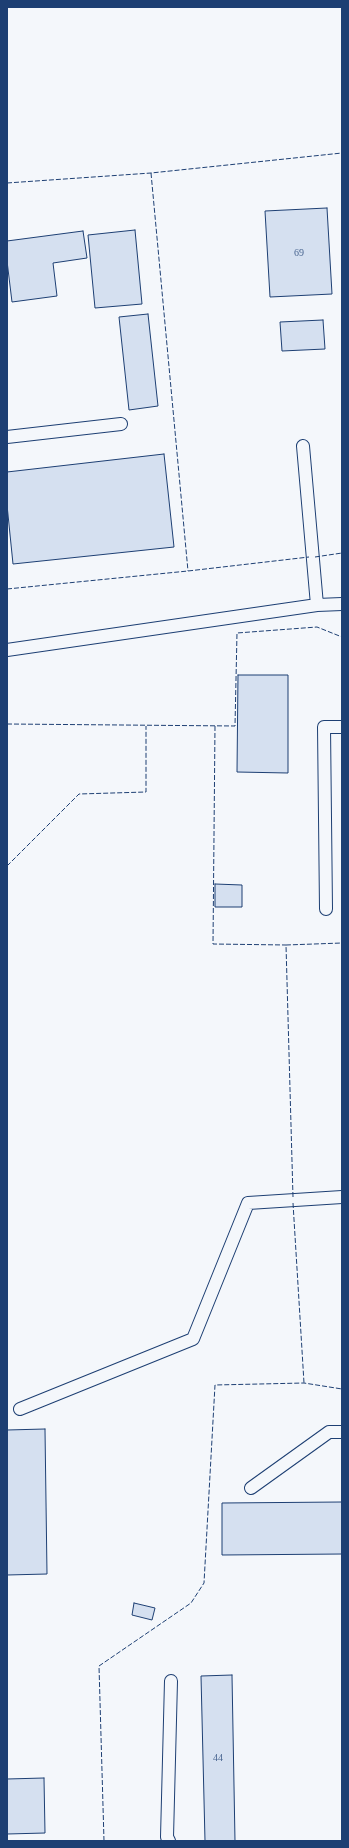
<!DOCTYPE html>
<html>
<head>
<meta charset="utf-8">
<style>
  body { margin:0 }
  #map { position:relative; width:349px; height:1848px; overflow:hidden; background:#f4f7fb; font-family:"Times New Roman",serif }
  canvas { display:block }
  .frame { position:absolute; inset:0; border:8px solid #1d3f73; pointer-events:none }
</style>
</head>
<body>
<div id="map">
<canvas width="349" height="1848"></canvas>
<div class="frame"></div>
</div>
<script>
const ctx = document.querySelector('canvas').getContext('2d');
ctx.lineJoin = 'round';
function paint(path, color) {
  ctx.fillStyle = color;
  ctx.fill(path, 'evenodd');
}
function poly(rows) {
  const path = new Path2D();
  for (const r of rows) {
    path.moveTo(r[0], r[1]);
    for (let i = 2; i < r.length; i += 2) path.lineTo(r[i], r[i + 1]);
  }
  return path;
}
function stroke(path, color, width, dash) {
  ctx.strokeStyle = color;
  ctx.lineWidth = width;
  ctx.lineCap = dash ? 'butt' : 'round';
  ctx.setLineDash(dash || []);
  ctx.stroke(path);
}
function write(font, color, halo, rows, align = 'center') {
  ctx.font = font + ' "Times New Roman",serif';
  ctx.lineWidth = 3;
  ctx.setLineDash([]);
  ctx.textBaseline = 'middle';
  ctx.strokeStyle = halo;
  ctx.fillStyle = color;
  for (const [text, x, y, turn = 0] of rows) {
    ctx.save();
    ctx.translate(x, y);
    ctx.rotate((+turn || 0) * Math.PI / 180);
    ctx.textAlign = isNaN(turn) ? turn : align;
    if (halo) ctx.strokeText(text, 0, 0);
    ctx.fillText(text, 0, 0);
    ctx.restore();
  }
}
const building = poly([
  [327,208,332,294,270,297,265,211,327,208],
  [135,230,142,304,95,308,88,235,135,230],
  [83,231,87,258,53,263,57,296,12,302,7,261,7,241,83,231],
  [148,314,158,406,129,410,119,317,148,314],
  [323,320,325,349,282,351,280,322,323,320],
  [164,454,174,547,13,564,7,505,7,472,164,454],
  [238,675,288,675,288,773,237,772,238,675],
  [215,884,242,885,242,907,215,907,215,884],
  [45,1429,47,1574,7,1575,7,1430,45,1429],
  [342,1502,342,1554,222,1555,222,1503,342,1502],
  [134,1603,155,1608,152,1620,132,1615,134,1603],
  [232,1675,235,1841,205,1841,201,1676,232,1675],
  [44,1778,45,1833,7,1834,7,1779,44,1778]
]);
const service = poly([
  [7,437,121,424],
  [303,446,317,605],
  [7,650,317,605,342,604],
  [326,909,324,727,342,727],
  [20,1409,193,1339,248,1203,342,1197],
  [251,1488,329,1432,342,1432],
  [169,1841,167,1837,171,1681]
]);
const fence = poly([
  [151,173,188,571],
  [7,183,151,173,342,153],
  [315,557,342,553],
  [7,589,188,571,309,557],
  [7,724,235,726,237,633,317,627,342,637],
  [215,726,213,944,286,945],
  [7,866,79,794,146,792,146,726],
  [293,1197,286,945,342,943],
  [293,1203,304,1383],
  [104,1841,99,1666,191,1603,204,1583,215,1385,304,1383,342,1389]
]);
const numberNames = [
  ["69",299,253],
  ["44",218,1758]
];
paint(building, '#d5e0f0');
stroke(building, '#1d3f73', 1);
stroke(service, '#1d3f73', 14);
stroke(service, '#f4f7fb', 12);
stroke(fence, '#1d3f73', 1, [5, 2]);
write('10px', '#4b6792', null, numberNames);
</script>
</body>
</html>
